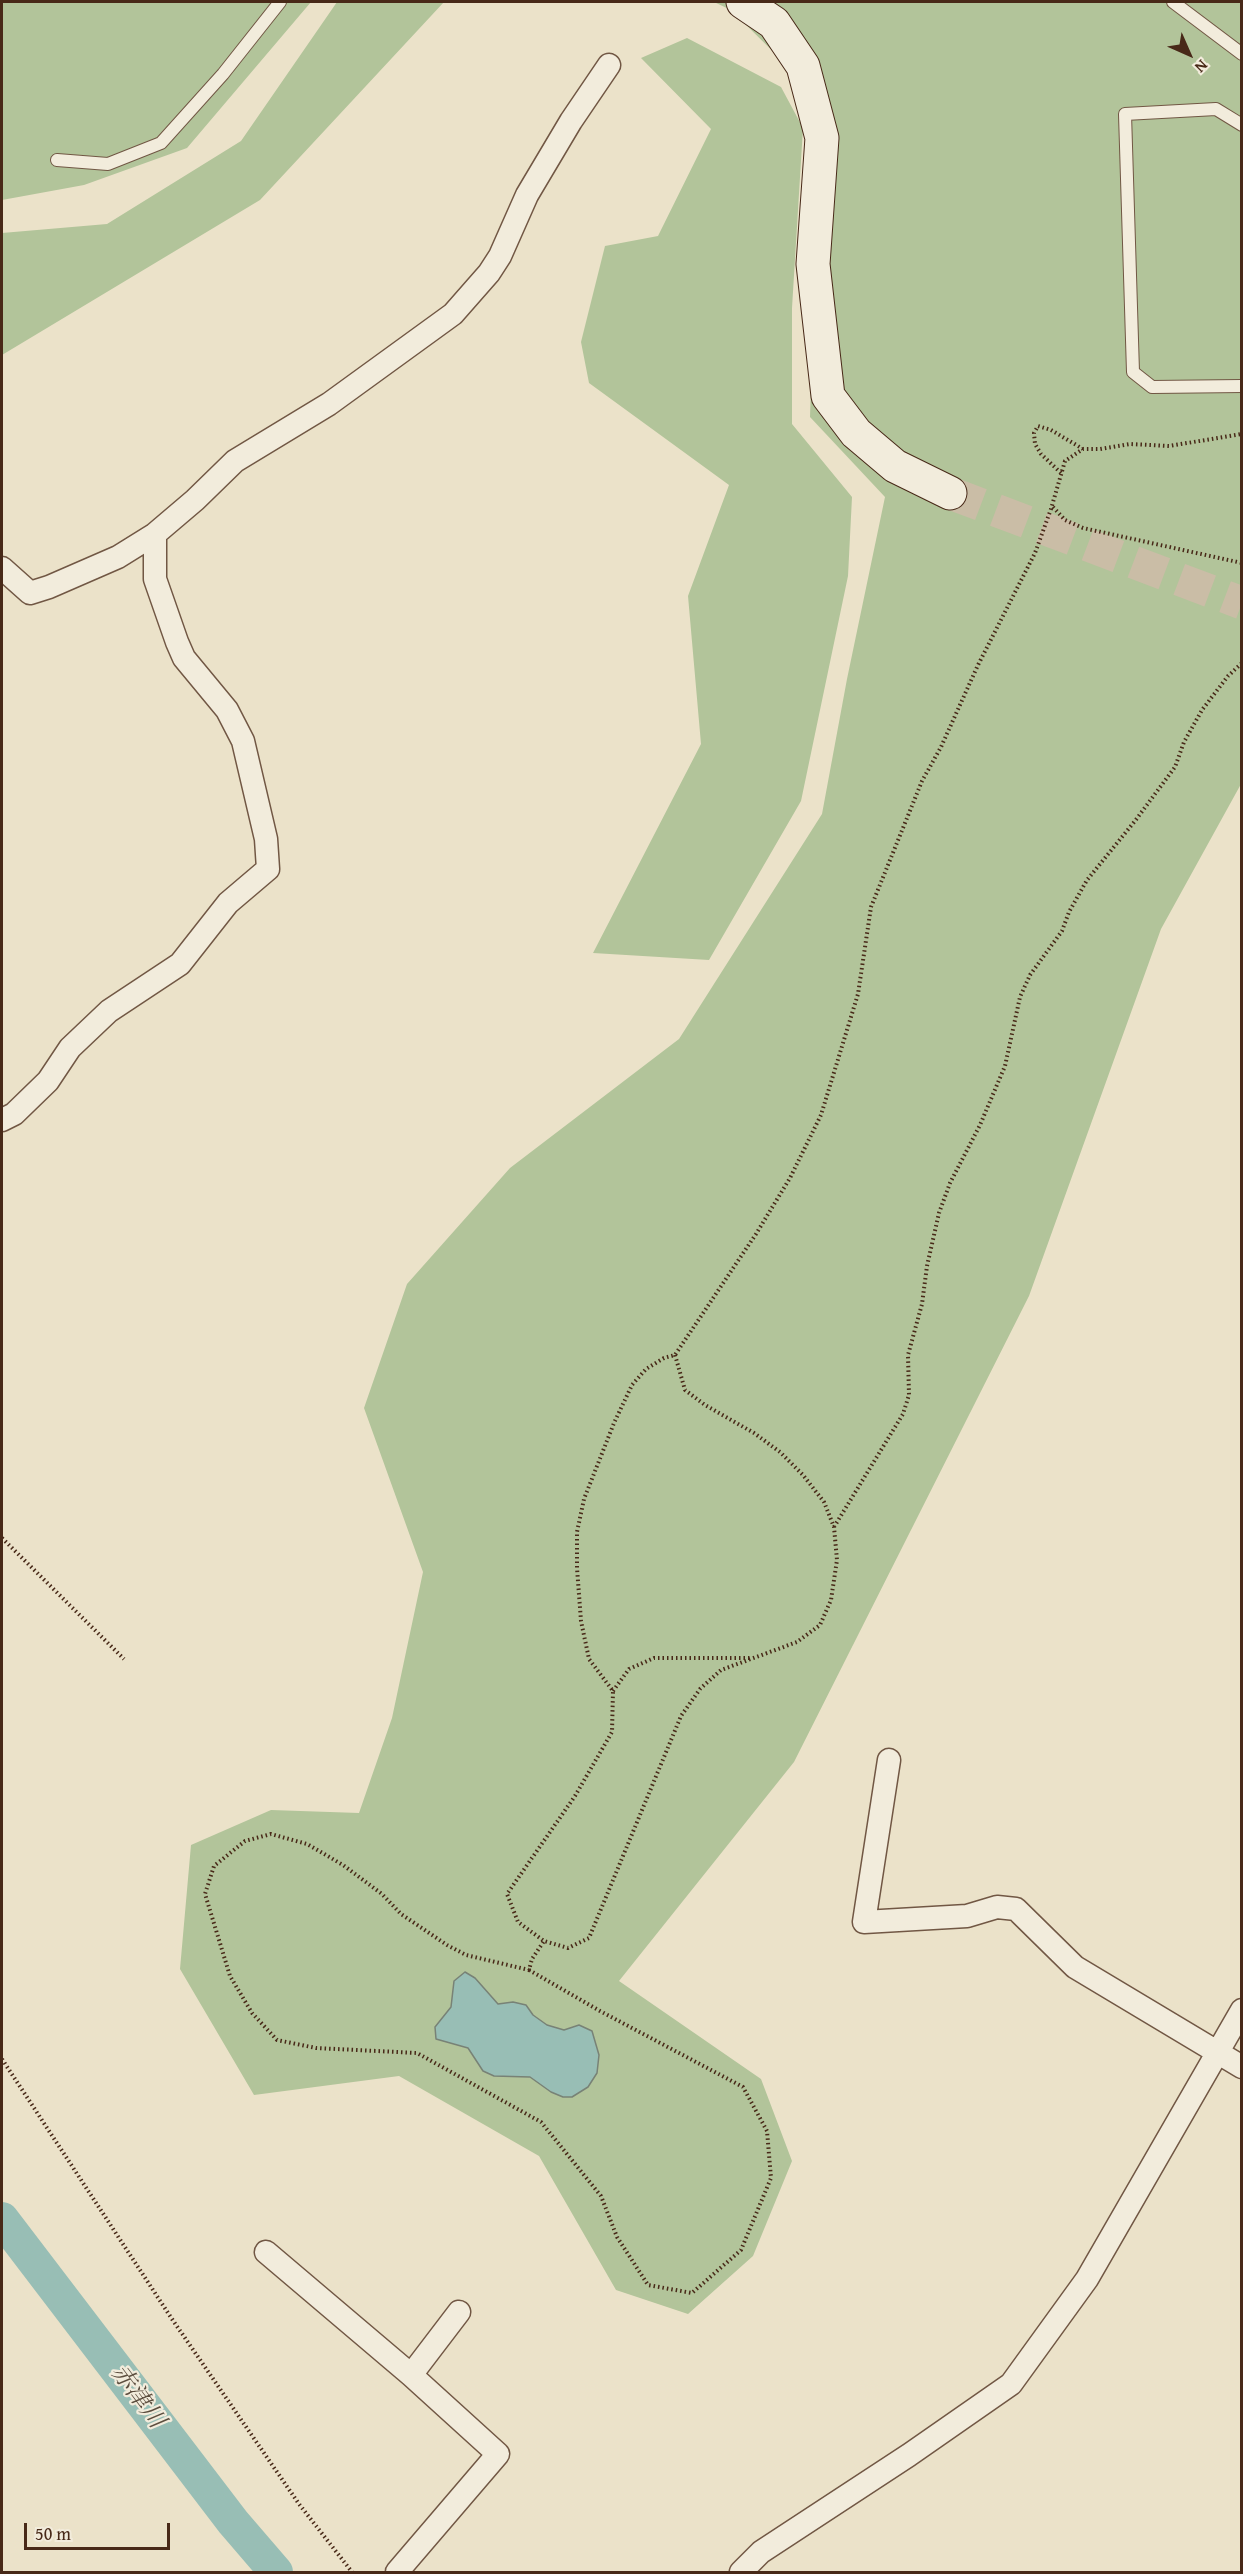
<!DOCTYPE html>
<html>
<head>
<meta charset="utf-8">
<style>
  body { margin:0 }
  #map { position:relative; width:1243px; height:2574px; overflow:hidden; background:#ebe2c9; font-family:"Gentium Book Plus",serif }
  canvas { display:block }
  .frame { position:absolute; inset:0; border:3px solid #482918; pointer-events:none }
  .north { position:absolute; left:1159px; top:24px; width:60px; height:60px; -webkit-text-stroke:4px #f2ecdc; paint-order:stroke; rotate:135deg; font-size:16px; font-weight:700; line-height:24px; text-align:center; color:#482918 }
  .north::after { content:''; display:block; margin:auto; width:21px; height:27px; background:#482918; clip-path:polygon(50% 0,100% 100%,50% 72%,0 100%) }
  .scale { position:absolute; left:24px; top:2523px; width:146px; height:27px; box-sizing:border-box; border:3px solid #482918; border-top:0; padding-left:8px; font-size:18px; line-height:21px; white-space:nowrap; color:#482918; -webkit-text-stroke:4px #f2ecdc; paint-order:stroke }
</style>
</head>
<body>
<div id="map">
<canvas width="1243" height="2574"></canvas>
<div class="frame"></div>
<div class="north">N</div>
<div class="scale">50 m</div>
</div>
<script>
const ctx = document.querySelector('canvas').getContext('2d');
ctx.lineJoin = 'round';
function paint(path, color) {
  ctx.fillStyle = color;
  ctx.fill(path, 'evenodd');
}
function poly(rows) {
  const path = new Path2D();
  for (const r of rows) {
    path.moveTo(r[0], r[1]);
    for (let i = 2; i < r.length; i += 2) path.lineTo(r[i], r[i + 1]);
  }
  return path;
}
function stroke(path, color, width, dash) {
  ctx.strokeStyle = color;
  ctx.lineWidth = width;
  ctx.lineCap = dash ? 'butt' : 'round';
  ctx.setLineDash(dash || []);
  ctx.stroke(path);
}
function write(font, color, halo, rows, align = 'center') {
  ctx.font = font + ' "Gentium Book Plus","Noto Serif JP",serif';
  ctx.lineWidth = 4.5;
  ctx.setLineDash([]);
  ctx.textBaseline = 'middle';
  ctx.strokeStyle = halo;
  ctx.fillStyle = color;
  for (const [text, x, y, turn = 0] of rows) {
    ctx.save();
    ctx.translate(x, y);
    ctx.rotate((+turn || 0) * Math.PI / 180);
    ctx.textAlign = isNaN(turn) ? turn : align;
    if (halo) ctx.strokeText(text, 0, 0);
    ctx.fillText(text, 0, 0);
    ctx.restore();
  }
}
const green = poly([
  [2,2,311,2,187,148,84,185,2,200],
  [337,2,444,2,260,200,2,355,2,233,107,224,241,141],
  [714,2,1241,2,1241,784,1161,929,1029,1296,794,1762,619,1981,761,2079,792,2161,753,2256,688,2314,616,2290,539,2156,399,2076,254,2095,180,1969,191,1845,271,1810,359,1813,392,1718,423,1572,364,1408,407,1284,510,1168,679,1039,822,814,847,679,885,497,810,417,820,98,731,10],
  [687,38,781,87,803,128,792,308,792,424,852,497,848,576,801,801,709,960,593,953,701,744,688,596,729,485,589,383,581,342,605,246,658,236,711,129,641,58]
]);
const water = poly([
  [465,1972,475,1978,498,2004,513,2002,526,2005,533,2015,547,2025,564,2030,579,2025,592,2031,599,2055,597,2073,588,2087,572,2097,563,2097,551,2092,530,2077,494,2076,483,2071,468,2048,436,2039,435,2027,451,2007,454,1981,465,1972]
]);
const river = poly([
  [2,2219,233,2522,276,2572]
]);
const secondaryTunnel = poly([
  [950,493,1242,603]
]);
const path = poly([
  [1061,473,1041,454,1035,444,1034,433,1038,426,1051,430,1083,449],
  [1053,507,1065,520,1083,528,1242,563],
  [675,1355,685,1390,705,1405,754,1433,780,1452,803,1475,824,1502,834,1527,837,1560,831,1600,820,1625,797,1642,721,1670,700,1689,681,1716,589,1938,568,1948,544,1941,518,1922,507,1894,575,1796,612,1732,613,1691,589,1659,581,1621,577,1568,577,1532,584,1499,614,1423,632,1385,646,1369,664,1358,675,1355,681,1346,756,1234,790,1178,821,1115,858,994,871,907,922,781,941,747,978,665,1035,553,1051,509,1065,461,1083,449,1100,449,1130,444,1169,446,1242,434],
  [834,1527,903,1414,909,1395,908,1355,922,1304,927,1266,939,1213,950,1183,980,1125,1005,1066,1020,997,1030,975,1062,931,1069,912,1087,880,1135,821,1175,767,1184,742,1202,710,1228,676,1242,663],
  [2,1538,124,1659],
  [613,1691,629,1669,654,1658,752,1658],
  [529,1970,600,2011,743,2087,767,2131,771,2178,741,2250,692,2293,648,2285,617,2237,601,2196,541,2122,417,2053,316,2048,277,2040,252,2013,230,1976,205,1894,214,1866,245,1841,271,1834,307,1844,343,1865,382,1894,401,1914,447,1945,466,1955,529,1970,532,1959,544,1941],
  [2,2059,172,2319,299,2504,352,2572]
]);
const lane = poly([
  [1173,2,1242,54],
  [1242,125,1216,109,1125,114,1133,372,1152,387,1242,386],
  [57,160,108,164,161,143,223,74,280,2]
]);
const street = poly([
  [2,568,30,593,49,587,118,557,155,534,195,500,235,461,329,404,453,314,489,273,500,256,527,195,571,121,609,65],
  [2,1120,14,1114,48,1081,70,1048,109,1011,180,964,228,903,268,869,266,839,243,741,227,710,184,658,177,642,155,579,155,534],
  [889,1760,864,1922,967,1916,997,1907,1016,1909,1075,1967,1242,2067],
  [266,2252,411,2375,498,2454,397,2572],
  [411,2375,459,2312],
  [741,2572,761,2552,909,2455,1011,2384,1087,2279,1242,2010]
]);
const secondary = poly([
  [743,2,774,23,803,66,822,138,813,264,828,396,856,433,895,466,950,493]
]);
const waterNames = [
  ["赤津川",137,2397,53]
];
paint(green, '#b2c49a');
paint(water, '#98beb5');
stroke(water, '#788276', 1.5);
stroke(river, '#98beb5', 34);
stroke(secondaryTunnel, '#cabda6', 33, [33, 16]);
stroke(lane, '#715744', 14);
stroke(street, '#715744', 25);
stroke(secondary, '#482918', 35);
stroke(path, '#482918', 4, [1.5, 3]);
stroke(lane, '#f2ecdc', 12);
stroke(street, '#f2ecdc', 22);
stroke(secondary, '#f2ecdc', 33);
write('italic 24px', '#5c4e3f', '#f2ecdc', waterNames);
</script>
</body>
</html>
